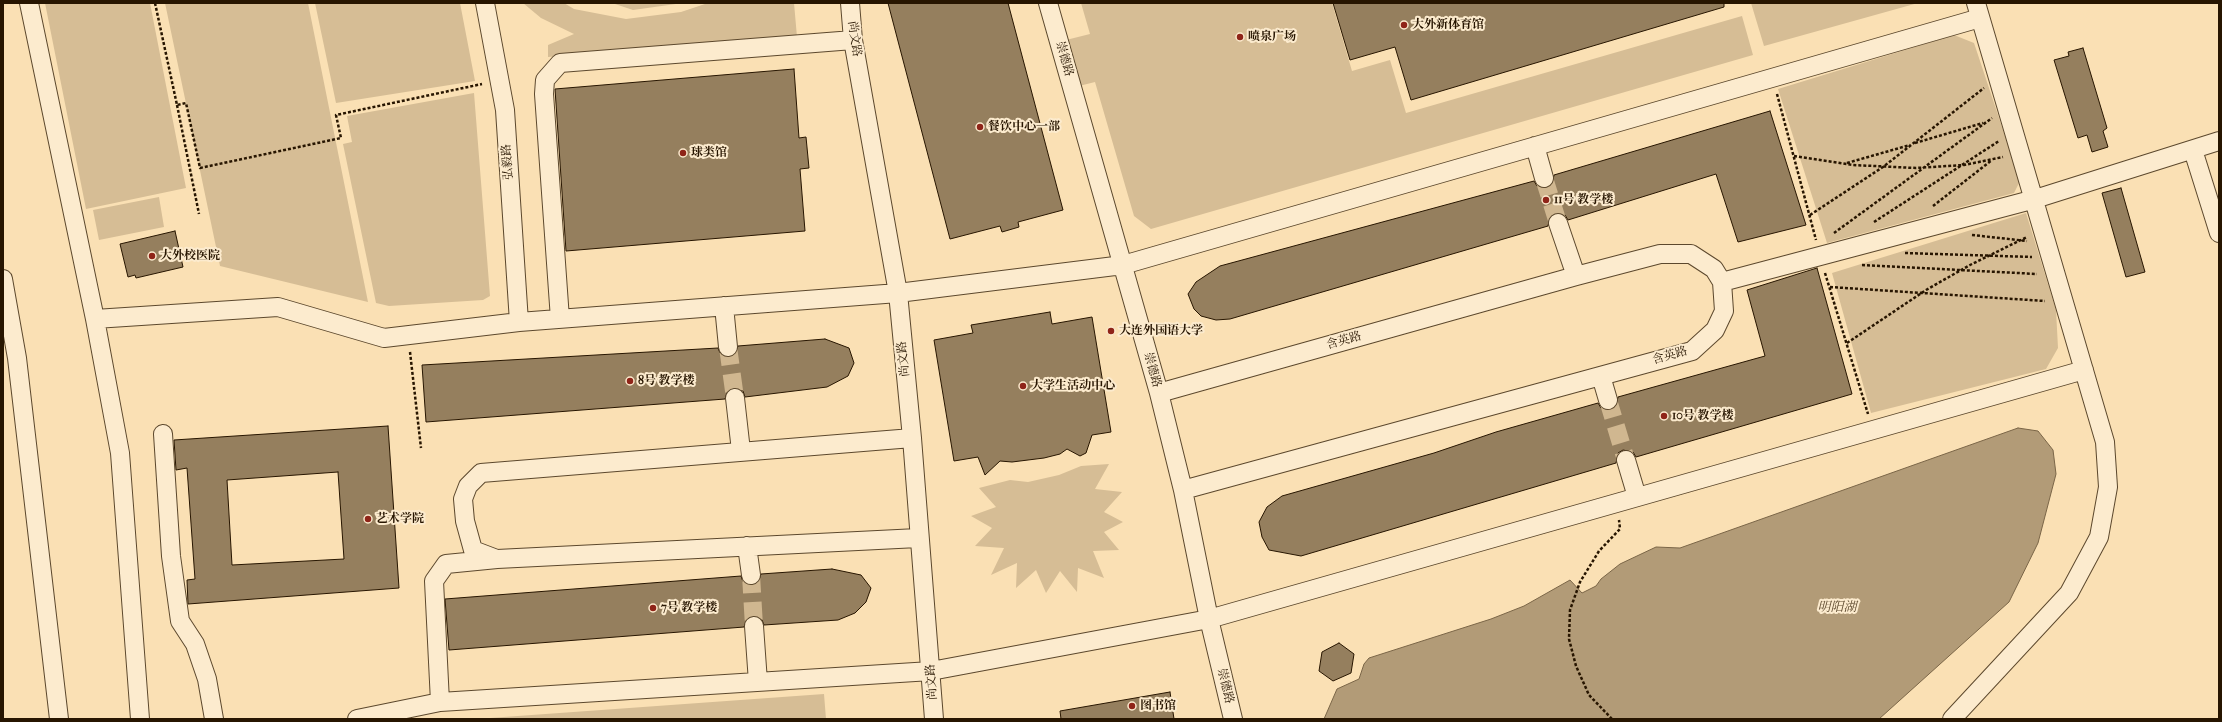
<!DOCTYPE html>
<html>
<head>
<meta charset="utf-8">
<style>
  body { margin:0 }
  #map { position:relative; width:2222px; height:722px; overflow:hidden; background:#fae0b4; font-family:"IM FELL French Canon",serif }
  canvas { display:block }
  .frame { position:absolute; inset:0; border:4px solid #271500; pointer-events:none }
</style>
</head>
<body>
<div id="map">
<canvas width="2222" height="722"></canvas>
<div class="frame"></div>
</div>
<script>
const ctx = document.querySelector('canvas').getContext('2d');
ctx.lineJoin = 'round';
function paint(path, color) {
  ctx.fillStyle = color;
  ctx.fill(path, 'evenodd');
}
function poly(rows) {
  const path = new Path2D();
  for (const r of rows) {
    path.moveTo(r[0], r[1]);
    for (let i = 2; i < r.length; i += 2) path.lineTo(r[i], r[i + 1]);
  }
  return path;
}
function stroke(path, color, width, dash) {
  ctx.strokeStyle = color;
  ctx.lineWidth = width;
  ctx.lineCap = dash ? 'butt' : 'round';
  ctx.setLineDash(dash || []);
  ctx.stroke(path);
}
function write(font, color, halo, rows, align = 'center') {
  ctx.font = font + ' "IM FELL French Canon","Noto Serif SC",serif';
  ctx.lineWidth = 4;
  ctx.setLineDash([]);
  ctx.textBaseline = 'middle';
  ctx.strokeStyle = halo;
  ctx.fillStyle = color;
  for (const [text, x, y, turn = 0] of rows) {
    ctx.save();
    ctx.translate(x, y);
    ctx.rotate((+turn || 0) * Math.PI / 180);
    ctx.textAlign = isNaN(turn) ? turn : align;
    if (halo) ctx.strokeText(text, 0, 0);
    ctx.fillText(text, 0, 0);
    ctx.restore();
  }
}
const green = poly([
  [45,3,150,3,186,188,86,209],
  [165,3,308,3,368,302,220,266],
  [315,3,460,3,475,81,336,103],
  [523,3,564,3,574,9,626,19,681,12,708,3,794,3,797,37,548,57,548,45,574,34,541,18],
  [612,3,683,3,633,10],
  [1081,3,1332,3,1352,71,1390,60,1406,113,1742,16,1753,55,1151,229,1134,216,1095,82,1079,86,1066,40,1090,34],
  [1751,3,1918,3,1764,46],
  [1954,35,1974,43,2020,181,2014,193,1827,243,1778,89],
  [474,93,490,296,483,300,389,306,376,303,343,144,352,142,347,116],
  [159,197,164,227,99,240,93,210],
  [2026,213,2056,310,2058,348,2046,369,1871,413,1832,273],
  [1109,464,1095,489,1122,492,1104,512,1123,522,1104,532,1119,550,1093,551,1104,578,1078,568,1077,592,1060,571,1046,593,1036,570,1016,588,1017,563,991,575,1004,548,975,546,992,528,971,516,996,507,979,488,1010,480,1028,482,1059,475,1081,466],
  [824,694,826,719,476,719]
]);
const water = poly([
  [2018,428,2038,431,2053,450,2056,474,2038,543,2009,602,1879,719,1324,719,1337,689,1359,679,1364,664,1369,658,1491,619,1524,606,1570,580,1582,593,1596,586,1601,579,1620,564,1656,547,1680,548,2018,428]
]);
const building = poly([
  [888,3,1008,3,1063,210,1018,222,1019,227,1002,232,1000,226,950,239,888,3],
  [1333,3,1724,3,1724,7,1411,100,1395,47,1350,60,1333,3],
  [2083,48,2107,128,2103,131,2108,147,2092,152,2087,135,2078,138,2054,60,2069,56,2068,52,2083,48],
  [794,69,799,138,806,137,809,168,800,169,805,231,566,251,555,89,794,69],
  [1770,111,1806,225,1738,242,1716,174,1568,220,1565,215,1555,213,1550,216,1548,226,1230,319,1216,320,1201,316,1194,309,1188,294,1196,282,1220,266,1534,181,1537,186,1546,188,1552,185,1554,175,1770,111],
  [2121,188,2145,272,2126,277,2102,193,2121,188],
  [175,231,183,267,136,278,135,275,128,277,120,244,175,231],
  [1817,268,1852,394,1636,457,1633,452,1623,450,1618,453,1616,463,1301,556,1269,550,1262,537,1259,522,1267,507,1282,496,1434,453,1496,432,1598,403,1601,408,1611,410,1616,407,1618,397,1765,356,1747,290,1817,268],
  [1050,312,1052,324,1092,317,1111,432,1092,435,1086,453,1080,456,1067,449,1060,454,1044,458,1012,462,1000,461,985,475,978,457,954,461,934,340,973,333,971,325,1050,312],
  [825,339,849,348,854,363,848,376,827,387,745,397,743,391,734,388,728,390,725,399,426,422,422,365,718,348,720,353,729,357,734,355,738,346,825,339],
  [388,426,399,588,188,604,187,580,195,579,187,468,176,470,174,440,388,426],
  [338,472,344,559,232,565,227,480,338,472],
  [832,569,861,575,871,588,866,602,855,613,838,620,764,625,762,620,754,616,748,618,744,627,449,650,445,599,741,576,743,582,752,585,758,583,761,574,832,569],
  [1339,643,1354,654,1351,673,1333,681,1319,671,1322,652,1339,643],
  [1170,692,1174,719,1061,719,1060,711,1170,692]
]);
const streetTunnel = poly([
  [1544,178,1558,223],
  [728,347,735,398],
  [1608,400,1626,460],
  [751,575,754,626]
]);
const path = poly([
  [155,3,177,105,186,103,200,168,341,138,336,115,482,84],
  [1777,94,1816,240],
  [177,105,199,214],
  [1915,143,1983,123],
  [1794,156,1853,165,1916,168,1964,165,2003,157],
  [1847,163,1910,145],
  [1933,206,1992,160],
  [1810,215,1883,167,1984,88],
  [1874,222,1999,141],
  [1834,233,1992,118],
  [1972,235,2027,241],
  [1905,253,2032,257],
  [1862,265,2037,274],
  [1825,273,1868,414],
  [1830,287,2045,301],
  [1847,343,1926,290,1970,265,2027,237],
  [410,352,421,448],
  [1612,719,1589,695,1576,666,1569,639,1570,610,1580,582,1599,551,1620,529,1619,520]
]);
const street = poly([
  [29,3,95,319,120,453,140,719],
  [485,3,505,110,519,322],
  [850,3,853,40,898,293,912,438,934,719],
  [1048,3,1159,393,1183,490,1209,619,1233,719],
  [1535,146,1544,178],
  [2193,150,2219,233],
  [1558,223,1576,276],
  [3,279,17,358,59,719],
  [1722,282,2035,199,2219,141],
  [724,306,728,347],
  [95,319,278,307,384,338,519,322,898,293,1123,265,1980,18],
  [560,319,544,94,545,80,560,63,853,40],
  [1601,376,1608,400],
  [1159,393,1576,276,1660,254,1691,254,1714,269,1722,282,1724,311,1715,330,1692,351,1183,490],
  [735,398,741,451],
  [163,434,171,556,180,621,195,644,207,679,214,719],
  [1626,460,1637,497],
  [747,546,751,575],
  [494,558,473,550,465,521,463,499,468,486,481,473,912,438],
  [754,626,758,682],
  [440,702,434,581,446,564,497,559,918,538],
  [357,719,440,702,931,671,1209,619,2084,370],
  [1952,719,2069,593,2099,537,2108,487,2105,442,1976,3]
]);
const markers = [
  [1404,25,4,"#8f2418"],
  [1240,37,4,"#8f2418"],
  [980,127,4,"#8f2418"],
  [683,153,4,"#8f2418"],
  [1546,200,4,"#8f2418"],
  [152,256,4,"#8f2418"],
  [1111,331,4,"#8f2418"],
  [630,381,4,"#8f2418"],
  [1023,386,4,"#8f2418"],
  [1664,416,4,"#8f2418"],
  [368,519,4,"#8f2418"],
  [653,608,4,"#8f2418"],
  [1132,706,4,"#8f2418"]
];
const poiNames = [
  ["大外新体育馆",1412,25],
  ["喷泉广场",1248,37],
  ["餐饮中心一部",988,127],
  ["球类馆",691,153],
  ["11号 教学楼",1554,200],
  ["大外校医院",160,256],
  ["大连外国语大学",1119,331],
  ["8号 教学楼",638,381],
  ["大学生活动中心",1031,386],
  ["10号 教学楼",1672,416],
  ["艺术学院",376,519],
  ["7号 教学楼",661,608],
  ["图书馆",1140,706]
];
const streetNames = [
  ["尚文路",854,39,82],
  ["崇德路",1064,59,74],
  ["弘毅路",508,162,-94],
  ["含英路",1344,341,-16],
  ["含英路",1670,356,-16],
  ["尚文路",904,359,-96],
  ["崇德路",1152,370,75],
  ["尚文路",932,682,-94],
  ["崇德路",1225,686,77]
];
const waterNames = [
  ["明阳湖",1837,608]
];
paint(green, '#d6bd95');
paint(water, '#b29b77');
stroke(water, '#7a6547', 1);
paint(building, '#957f5e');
stroke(building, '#271500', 1);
stroke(streetTunnel, '#d0b790', 18, [18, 9]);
stroke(street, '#5c482d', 20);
stroke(path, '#271500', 2.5, [3, 2]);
stroke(street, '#fcebce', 18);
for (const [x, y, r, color] of markers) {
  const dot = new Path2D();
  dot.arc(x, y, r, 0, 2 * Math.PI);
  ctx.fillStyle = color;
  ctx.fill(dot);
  stroke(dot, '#fcebce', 1.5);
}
write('bold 12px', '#271500', '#fcebce', poiNames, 'left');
write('12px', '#271500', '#fcebce', streetNames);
write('italic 13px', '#5f4b30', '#fcebce', waterNames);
</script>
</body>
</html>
